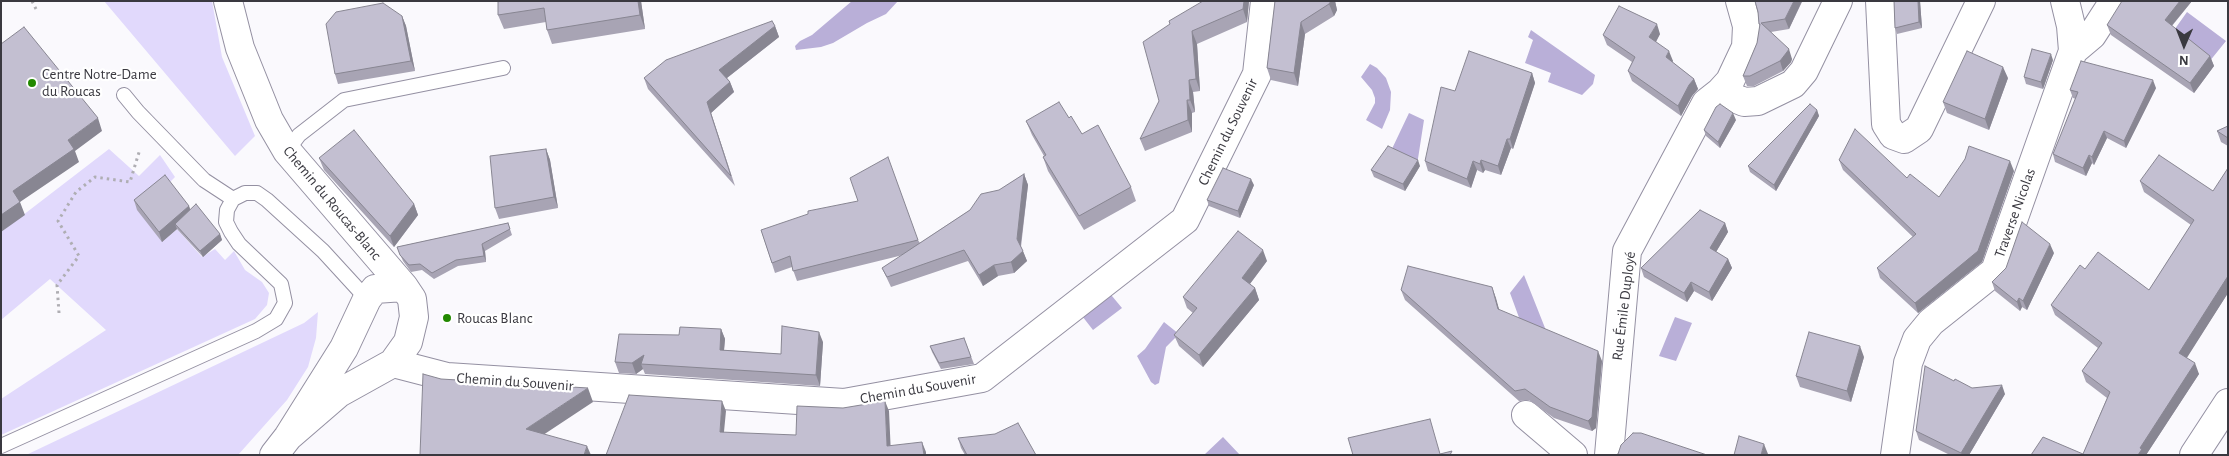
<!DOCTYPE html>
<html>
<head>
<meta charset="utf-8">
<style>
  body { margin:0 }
  #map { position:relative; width:2229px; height:456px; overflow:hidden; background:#faf9fd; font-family:"Alegreya Sans",sans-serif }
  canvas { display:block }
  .frame { position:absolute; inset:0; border:2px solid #3a3940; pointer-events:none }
  .north { position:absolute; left:2159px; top:20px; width:50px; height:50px; -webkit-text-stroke:4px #fff; paint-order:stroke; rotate:181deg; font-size:14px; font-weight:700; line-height:20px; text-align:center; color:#3a3940 }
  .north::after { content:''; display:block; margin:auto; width:18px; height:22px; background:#3a3940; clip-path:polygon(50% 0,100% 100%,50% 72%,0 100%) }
</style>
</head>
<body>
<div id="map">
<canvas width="2229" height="456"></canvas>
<div class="frame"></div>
<div class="north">N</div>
</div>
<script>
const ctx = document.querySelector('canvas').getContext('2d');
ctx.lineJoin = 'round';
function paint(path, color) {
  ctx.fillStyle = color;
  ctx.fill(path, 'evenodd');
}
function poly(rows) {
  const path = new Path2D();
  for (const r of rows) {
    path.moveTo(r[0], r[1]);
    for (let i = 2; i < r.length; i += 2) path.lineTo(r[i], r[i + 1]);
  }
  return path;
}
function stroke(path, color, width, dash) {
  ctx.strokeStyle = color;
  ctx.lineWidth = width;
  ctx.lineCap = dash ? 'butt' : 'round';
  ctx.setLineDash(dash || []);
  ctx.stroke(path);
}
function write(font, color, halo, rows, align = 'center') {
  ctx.font = font + ' "Alegreya Sans",sans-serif';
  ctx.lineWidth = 4.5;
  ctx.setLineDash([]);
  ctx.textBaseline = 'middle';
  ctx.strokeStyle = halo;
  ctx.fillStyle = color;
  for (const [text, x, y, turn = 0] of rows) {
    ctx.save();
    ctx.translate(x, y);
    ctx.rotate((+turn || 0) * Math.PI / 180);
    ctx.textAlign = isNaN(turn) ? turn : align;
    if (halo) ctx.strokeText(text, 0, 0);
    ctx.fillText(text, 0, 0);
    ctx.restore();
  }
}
const green = poly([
  [104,1,212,1,222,57,255,136,235,156],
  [109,149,139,176,160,155,175,177,168,184,163,241,177,229,202,257,215,249,225,260,234,251,245,270,262,282,269,293,267,305,255,319,1,435,1,399,106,330,50,279,1,320,1,232],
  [318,312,316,338,308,367,287,400,238,455,26,455,304,323]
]);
const water = poly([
  [852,1,898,1,886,14,867,23,833,43,821,47,796,50,795,46,800,41,812,35],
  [2187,12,2226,41,2209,62,2172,33],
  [1531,30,1595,75,1593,84,1582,95,1548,82,1551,73,1525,63,1533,40,1528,37],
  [1370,64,1377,68,1386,78,1391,92,1390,110,1382,129,1366,120,1375,103,1375,98,1372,90,1361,77],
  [1409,113,1424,120,1417,165,1390,153],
  [1524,275,1549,338,1521,323,1510,293],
  [1107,290,1122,308,1093,330,1079,312],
  [1675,317,1692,323,1676,361,1659,356],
  [1164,322,1179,334,1166,347,1159,383,1155,385,1151,382,1137,356,1145,349],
  [1223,437,1240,455,1204,455]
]);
const path = poly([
  [32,1,36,9],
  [59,313,57,285,79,256,58,221,76,192,95,177,130,182,140,149]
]);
const lane = poly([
  [124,95,138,112,204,180,233,199],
  [287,151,299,135,344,100,503,68],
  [1,446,256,331,276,319,285,303,281,284,239,244,231,232,226,222,227,210,233,199,245,193,257,193,267,200,323,251,367,299]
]);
const street = poly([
  [228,1,240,48,269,120,287,151,404,287],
  [1740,1,1747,26,1746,47,1730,81,1720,92,1744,102,1758,101,1793,84,1804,71,1838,1],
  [1880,1,1886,124,1893,135,1904,139,1919,129,1981,1],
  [2073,51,2092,35,2114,1],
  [393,363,447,377,844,403,982,378,1185,220,1257,74,1265,1],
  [1526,415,1573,455],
  [274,455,288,437,344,348,367,299,375,289,404,287,412,299,414,317,408,342,393,363,339,393,288,437],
  [1609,455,1627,251,1706,103,1720,92],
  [1895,455,1908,363,1917,339,1931,322,1995,271,2073,51,2071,26,2065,1]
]);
const secondary = poly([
  [2194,455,2228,403]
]);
const wall = poly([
  [498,1,641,1,645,29,552,44,547,30,546,22,504,29,498,15],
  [1249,1,1247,22,1197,44,1200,91,1193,92,1195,112,1192,113,1192,132,1145,151,1140,139,1159,101,1170,24,1169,21],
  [1275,1,1335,1,1337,10,1334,16,1305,34,1298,86,1271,80,1267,68],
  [1755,1,1802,2,1789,29,1771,32,1792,59,1791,62,1783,71,1754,86,1747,86,1743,76,1757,43,1760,27,1759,24,1758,12],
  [1894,1,1920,1,1922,28,1897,34,1895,28],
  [2129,1,2192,1,2172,26,2210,56,2214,66,2194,93,2111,35,2107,25],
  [402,16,406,26,415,71,338,84,335,74],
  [775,26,779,37,727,78,730,82,734,92,711,113,735,186,648,89,644,78],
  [1660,34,1656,42,1673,61,1672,62,1694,79,1698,89,1692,96,1681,116,1632,81,1628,71,1632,62,1607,45,1603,35],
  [2053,60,2043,89,2026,84,2024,77],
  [1532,73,1535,83,1513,149,1511,148,1501,175,1485,170,1483,173,1477,170,1471,188,1428,171,1425,161,1455,91],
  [2008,78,1989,130,1947,113,1943,102],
  [2156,88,2126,148,2107,138,2094,165,2092,163,2086,176,2055,162,2053,154,2076,99,2073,98,2070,90],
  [1817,110,1819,116,1776,191,1750,172,1748,166],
  [1069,118,1082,134,1131,187,1136,201,1084,230,1048,171,1043,157,1044,156,1032,135,1026,121],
  [1736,120,1720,148,1706,136,1704,130],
  [2228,126,2228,146,2221,142,2217,131],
  [546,149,550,160,558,208,499,219,495,208],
  [319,158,414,204,418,215,394,247,324,170],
  [1839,160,1907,178,1939,197,2014,171,1982,262,1918,313,1880,278,1877,268,1913,237,1843,170],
  [1420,166,1405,191,1374,177,1371,170],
  [1024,174,1028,185,1021,247,1027,261,1014,273,998,276,983,286,968,261,891,287,882,268,903,255,797,281,792,267,775,273,761,230,918,240,920,243],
  [2140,181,2213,191,2228,293,2186,358,2199,374,2146,455,2031,455,2083,454,2107,398,2086,382,2082,371,2098,348,2055,315,2051,305,2085,269,2149,290,2191,225,2144,192],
  [1254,185,1240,218,1209,206,1207,200],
  [134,200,189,206,190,209,220,234,222,240,203,257,177,229,162,242,137,210],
  [508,223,512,235,485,251,486,262,458,266,434,279,422,270,411,272,403,261,397,247],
  [1725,223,1728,232,1716,252,1728,259,1732,268,1712,301,1694,291,1687,302,1644,277,1641,268],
  [2054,253,2027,310,2022,307,2020,311,1995,291,1992,282],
  [1267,261,1250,284,1255,288,1259,300,1203,367,1179,346,1174,335,1193,313,1187,308,1183,297],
  [1492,287,1499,310,1602,361,1596,428,1592,431,1554,418,1529,400,1519,401,1405,300,1401,290],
  [721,329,725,339,724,350,781,354,823,342,820,386,645,374,643,369,636,374,619,373,615,362,679,335],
  [964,338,974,364,941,369,932,352,930,346],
  [1864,357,1851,402,1800,387,1796,376],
  [1972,388,2005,394,1969,455,1950,455,1919,440,1916,431],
  [958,438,1036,455,965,455,961,448]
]);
const shadedWall = poly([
  [638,1,641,1,645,29,640,15],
  [1244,1,1249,1,1247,22,1243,9],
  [1331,1,1335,1,1337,10,1334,16,1329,4],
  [1794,1,1802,1,1789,29,1785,19],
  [1918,1,1920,1,1922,28,1919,22],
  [2180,1,2192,1,2168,30,2165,20],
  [402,16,406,26,415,71,411,61],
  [1301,22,1305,34,1298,86,1294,73],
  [1657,24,1660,34,1653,47,1649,37],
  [775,26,779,37,723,81,719,70],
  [1192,31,1197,44,1200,91,1196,79],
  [1789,49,1792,59,1791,62,1783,71,1780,61],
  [1669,51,1673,61,1670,67,1666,57],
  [2051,54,2053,60,2043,89,2041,82],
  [2210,56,2214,66,2194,93,2190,83],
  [2003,67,2008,78,1989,130,1985,119],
  [1532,73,1535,83,1513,149,1510,139],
  [1694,79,1698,89,1692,96,1681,116,1678,106,1689,85],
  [1189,80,1193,92,1195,112,1190,100],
  [2153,80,2156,88,2126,148,2124,141],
  [730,82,734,92,711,113,735,186,707,102],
  [1187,100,1192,113,1192,132,1188,120],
  [1817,110,1819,116,1776,191,1774,185],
  [1733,113,1736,120,1720,148,1718,142],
  [98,118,102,131,75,151,79,162,20,202,25,215,1,232,1,215,13,191,68,140],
  [2104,131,2107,138,2094,165,2092,157],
  [1507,139,1511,148,1501,175,1498,166],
  [546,149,550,160,558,208,554,197],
  [2089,155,2092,163,2086,176,2083,168],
  [1418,160,1420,166,1405,191,1403,184],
  [1481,160,1485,170,1483,173,1480,164],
  [1473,161,1477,170,1471,188,1467,179],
  [2010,161,2014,171,1982,262,1918,313,1915,303],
  [1024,174,1028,185,1020,250,1017,239],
  [1251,179,1254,185,1240,218,1238,211],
  [414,204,418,215,394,247,390,236],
  [189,206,192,215,175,224,177,229,162,242,159,232],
  [1725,223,1728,232,1713,257,1710,248],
  [220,234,222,240,203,257,200,251],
  [482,244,485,251,486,262,484,256],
  [2050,244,2054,253,2027,310,2023,301],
  [1263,250,1267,261,1246,289,1242,278],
  [1023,251,1027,261,1014,273,1011,262],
  [1728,259,1732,268,1712,301,1709,292],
  [994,265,998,276,983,286,979,275],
  [2228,276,2228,293,2183,364,2179,353],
  [1691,282,1694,291,1687,302,1684,293],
  [1492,287,1496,298,1502,320,1498,309],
  [1255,288,1259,300,1203,367,1199,355],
  [2019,298,2022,307,2020,311,2017,302],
  [721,329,725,339,723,361,720,350],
  [819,332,823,342,820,386,816,375],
  [1860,346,1864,357,1851,402,1847,391],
  [1598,351,1602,361,1596,428,1592,431,1588,421],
  [644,355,641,364,643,369,636,374,632,363],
  [2195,363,2199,374,2146,455,2138,455,2140,448],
  [2002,385,2005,394,1969,455,1962,455,1961,453],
  [588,388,593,402,531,443,526,429],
  [722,401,726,411,723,442,720,432],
  [885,401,889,411,891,455,887,446],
  [922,442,926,452,926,455,924,455],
  [1764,444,1768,454,1768,455,1761,455],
  [587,446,591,455,584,455]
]);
const building = poly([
  [498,1,638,1,640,15,547,30,544,8,498,15,498,1],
  [1203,1,1244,1,1243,9,1192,31,1196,79,1189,80,1190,100,1187,100,1188,120,1140,139,1159,101,1143,42,1170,24,1169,21,1203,1],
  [1275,1,1331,1,1329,4,1301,22,1294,73,1267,68,1275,1],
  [1755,1,1794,1,1785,19,1761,23,1789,49,1787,52,1780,61,1750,76,1743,76,1757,43,1760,24,1759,24,1758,12,1755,1],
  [1894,1,1918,1,1919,22,1895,28,1894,1],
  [2122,1,2180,1,2165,20,2210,56,2190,83,2107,25,2122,1],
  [383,3,402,16,411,61,335,74,326,24,336,12,383,3],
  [1619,6,1657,24,1649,37,1669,51,1666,57,1694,79,1689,85,1678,106,1628,71,1635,57,1603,35,1619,6],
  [772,21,775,26,719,70,730,82,707,102,731,176,644,78,666,60,772,21],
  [24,27,98,118,68,140,74,149,13,191,20,202,1,215,1,44,24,27],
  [2032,49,2051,54,2041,82,2024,77,2032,49],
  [1469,51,1532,73,1510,139,1507,139,1498,166,1481,160,1480,164,1473,161,1467,179,1425,161,1441,87,1455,91,1469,51],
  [1967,51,2003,67,1985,119,1943,102,1967,51],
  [2081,61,2153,80,2124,141,2104,131,2092,157,2089,155,2083,168,2053,154,2078,92,2070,90,2081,61],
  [1059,102,1069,118,1071,116,1082,134,1098,125,1131,187,1079,216,1043,157,1046,155,1026,121,1059,102],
  [1720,104,1733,113,1718,142,1704,130,1716,107,1720,104],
  [1810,104,1817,110,1774,185,1748,166,1810,104],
  [2228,126,2228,138,2217,131,2228,126],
  [1855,129,1907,178,1910,174,1939,197,1965,159,1969,146,2010,161,1978,251,1915,303,1877,268,1916,234,1839,160,1855,129],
  [354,130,414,204,390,236,319,158,354,130],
  [1388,146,1418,160,1403,184,1371,170,1388,146],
  [546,149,554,197,495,208,490,156,546,149],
  [2159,155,2213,191,2228,168,2228,276,2179,353,2195,363,2140,448,2142,449,2138,455,2031,455,2043,437,2083,454,2110,392,2082,371,2102,343,2051,305,2080,265,2085,269,2098,252,2149,290,2194,220,2140,181,2159,155],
  [888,157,918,240,793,271,790,256,772,263,761,230,808,214,808,211,858,201,850,178,888,157],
  [1223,168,1251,179,1238,211,1207,200,1223,168],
  [1024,174,1017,239,1023,251,1011,262,994,265,979,275,964,250,887,277,882,268,970,210,981,194,999,190,1024,174],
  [165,175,189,206,159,232,134,200,165,175],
  [196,204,220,234,200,251,175,224,196,204],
  [1700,210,1725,223,1710,248,1728,259,1709,292,1691,282,1684,293,1641,268,1700,210],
  [2022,222,2050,244,2023,301,2019,298,2017,302,1992,282,2006,268,2022,222],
  [508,223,510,229,482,244,484,256,456,260,432,273,420,264,409,265,400,255,397,247,508,223],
  [1238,231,1263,250,1242,278,1255,288,1199,355,1174,335,1197,308,1183,297,1238,231],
  [1408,266,1492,287,1498,309,1598,351,1592,417,1588,421,1550,407,1525,389,1515,391,1401,290,1408,266],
  [782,326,819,332,816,375,641,364,644,355,632,363,615,362,619,334,679,335,680,327,721,329,720,350,781,354,782,326],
  [1809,332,1860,346,1847,391,1796,376,1809,332],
  [964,338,971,357,939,363,930,346,964,338],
  [1925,366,1954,381,1955,379,1972,388,2002,385,1961,453,1916,431,1925,366],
  [423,374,441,379,588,388,526,429,587,446,584,455,420,455,423,374],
  [629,395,722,401,720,432,796,435,797,406,843,408,885,401,887,446,922,442,924,455,606,455,629,395],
  [1430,419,1440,454,1452,451,1450,455,1353,455,1348,438,1430,419],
  [1018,423,1036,455,967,455,958,438,995,434,1018,423],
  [1633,433,1641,433,1707,455,1616,455,1618,454,1621,445,1633,433],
  [1739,436,1764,444,1761,455,1734,455,1739,436]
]);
const markers = [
  [32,83,5,"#228900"],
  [447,318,5,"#228900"]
];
const poiNames = [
  ["Centre Notre-Dame",42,74],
  ["du Roucas",42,91],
  ["Roucas Blanc",457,318]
];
const streetNames = [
  ["Chemin du Souvenir",1228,132,-64],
  ["Chemin du Roucas-Blanc",332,203,50],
  ["Traverse Nicolas",2015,213,-70],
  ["Rue Émile Duployé",1624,306,-83],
  ["Chemin du Souvenir",515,382,4],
  ["Chemin du Souvenir",918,389,-10]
];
paint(green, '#e1d9fc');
paint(water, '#b9afd8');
stroke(lane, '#9490a2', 16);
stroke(street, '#9490a2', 30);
stroke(secondary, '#9490a2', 30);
stroke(path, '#afaeb3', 3, [2.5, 4]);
stroke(lane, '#fff', 14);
stroke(street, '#fff', 28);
stroke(secondary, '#fff', 28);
paint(wall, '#a8a4b4');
paint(shadedWall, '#888692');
paint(building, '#c3bfd1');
stroke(building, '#888692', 1);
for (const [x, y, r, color] of markers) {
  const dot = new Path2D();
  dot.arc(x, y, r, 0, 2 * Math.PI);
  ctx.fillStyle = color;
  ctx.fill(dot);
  stroke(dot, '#fff', 2);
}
write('15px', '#3a3940', '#fff', poiNames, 'left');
write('15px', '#3a3940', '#fff', streetNames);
</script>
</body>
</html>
